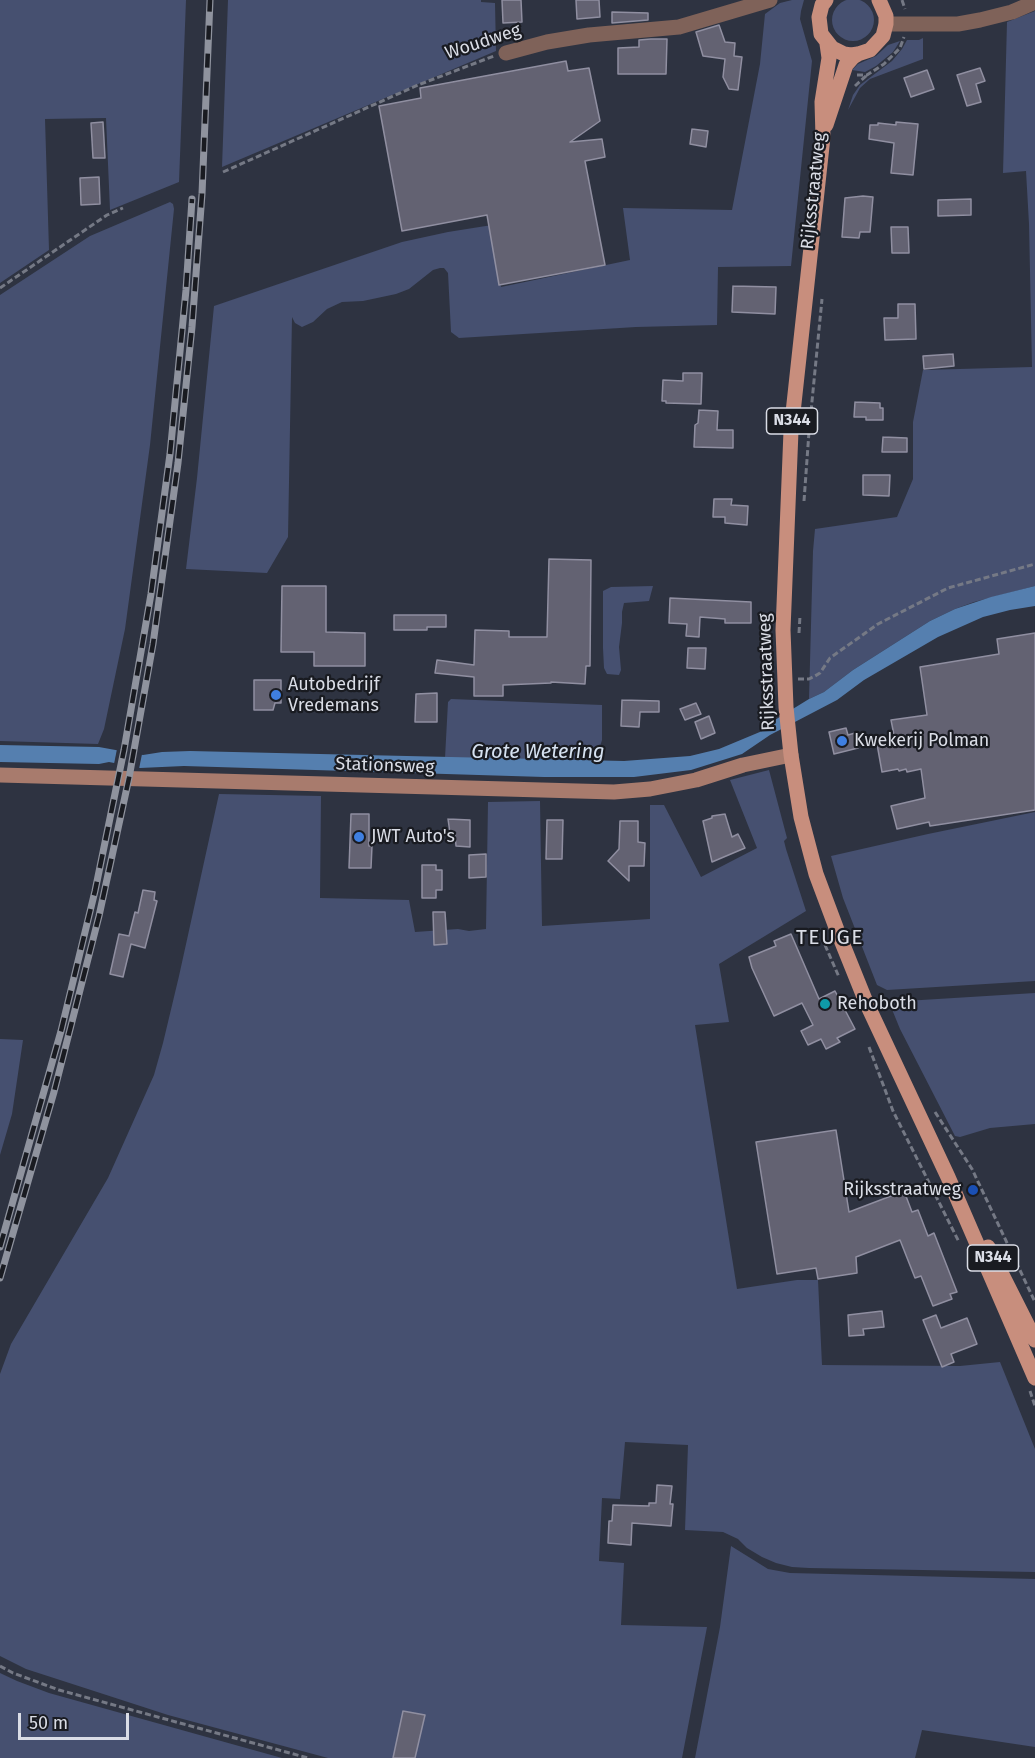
<!DOCTYPE html>
<html>
<head>
<meta charset="utf-8">
<style>
  body { margin:0 }
  #map { position:relative; width:1035px; height:1758px; overflow:hidden; background:#2e3341; font-family:"Fira Sans",sans-serif }
  canvas { display:block }
  .scale { position:absolute; left:18px; top:1713px; width:111px; height:27px; box-sizing:border-box; border:3px solid #dadde6; border-top:0; padding-left:8px; font-size:18px; line-height:21px; white-space:nowrap; color:#dadde6; -webkit-text-stroke:4px #191b21; paint-order:stroke }
</style>
</head>
<body>
<div id="map">
<canvas width="1035" height="1758"></canvas>
<div class="scale">50 m</div>
</div>
<script>
const ctx = document.querySelector('canvas').getContext('2d');
ctx.lineJoin = 'round';
function paint(path, color) {
  ctx.fillStyle = color;
  ctx.fill(path, 'evenodd');
}
function poly(rows) {
  const path = new Path2D();
  for (const r of rows) {
    if (r.length === 3) {
      path.moveTo(r[0] + r[2], r[1]);
      path.arc(r[0], r[1], r[2], 0, 2 * Math.PI);
      continue;
    }
    path.moveTo(r[0], r[1]);
    for (let i = 2; i < r.length; i += 2) path.lineTo(r[i], r[i + 1]);
  }
  return path;
}
function stroke(path, color, width, dash) {
  ctx.strokeStyle = color;
  ctx.lineWidth = width;
  ctx.lineCap = dash ? 'butt' : 'round';
  ctx.setLineDash(dash || []);
  ctx.stroke(path);
}
function write(font, color, halo, rows, align = 'center') {
  ctx.font = font + ' "Fira Sans",sans-serif';
  ctx.lineWidth = 4.5;
  ctx.setLineDash([]);
  ctx.textBaseline = 'middle';
  ctx.strokeStyle = halo;
  ctx.fillStyle = color;
  for (const [text, x, y, turn = 0] of rows) {
    ctx.save();
    ctx.translate(x, y);
    ctx.rotate((+turn || 0) * Math.PI / 180);
    ctx.textAlign = isNaN(turn) ? turn : align;
    if (halo) ctx.strokeText(text, 0, 0);
    ctx.fillText(text, 0, 0);
    ctx.restore();
  }
}
const green = poly([
  [853,20,21],
  [0,0,186,0,179,182,110,210,106,118,45,119,49,250,0,283],
  [228,0,481,0,481,2,495,3,496,51,222,167],
  [792,0,804,0,801,11,800,19,812,61,791,266,718,267,717,325,636,327,459,338,451,332,448,273,444,268,440,268,433,270,409,289,396,294,363,301,342,302,327,309,313,322,302,327,295,323,292,317,288,537,267,573,186,569,197,478,214,306,402,242,448,232,492,225,501,287,630,260,623,208,732,210,760,64,765,14,780,3],
  [1035,11,1035,586,974,602,955,609,930,621,853,670,824,692,809,699,813,551,815,529,897,517,913,479,913,422,923,370,1032,367,1029,224,1026,171,1003,173,1007,22],
  [923,38,923,59,870,79,860,88,848,110,853,95,860,85,892,61,902,49,907,40,919,40],
  [900,41,893,52,876,66,865,72,852,70,858,64,876,56,888,45],
  [170,202,173,204,174,209,150,445,125,629,104,729,98,744,0,741,0,295,90,236],
  [653,586,649,601,624,603,622,612,622,623,619,647,621,670,619,675,607,674,604,668,603,648,603,591,611,587],
  [451,699,602,705,602,740,596,760,445,758,448,702],
  [769,770,787,838,784,841,786,849,806,911,719,964,729,1022,695,1025,737,1289,797,1280,818,1280,822,1365,960,1366,1000,1362,1035,1449,1035,1572,809,1568,792,1567,776,1563,762,1557,747,1548,738,1539,723,1532,685,1530,688,1445,625,1442,620,1499,602,1498,599,1561,624,1563,621,1625,707,1627,682,1758,328,1758,168,1715,94,1691,26,1669,0,1656,0,1374,11,1344,108,1178,154,1075,163,1043,179,976,219,794,321,796,320,898,409,900,415,932,458,929,469,931,486,929,488,802,540,801,542,926,650,919,650,805,664,805,701,877,757,848,730,780],
  [1035,812,1035,981,887,990,877,985,843,898,831,856,928,834],
  [1035,993,1035,1124,990,1128,960,1137,955,1136,900,1029,889,1002],
  [0,1039,23,1040,12,1114,0,1155],
  [731,1546,768,1569,790,1573,1035,1579,1035,1747,922,1730,915,1758,695,1758,720,1627],
  [0,1673,17,1681,49,1693,282,1758,0,1758]
]);
const water = poly([
  [1035,586,1035,606,1010,610,983,617,938,637,864,680,837,700,770,735,742,754,691,770,634,777,544,777,184,766,140,768,109,762,99,764,0,762,0,745,99,747,143,755,162,752,190,751,624,761,690,756,719,749,767,729,770,723,809,699,824,692,853,670,930,621,955,609,991,597]
]);
const pier = poly([
  [117,749,142,754,139,769,114,764]
]);
const building = poly([
  [502,0,521,0,522,22,503,23,502,0],
  [576,0,599,0,600,17,577,19,576,0],
  [612,12,648,13,648,20,612,23,612,12],
  [719,25,725,42,735,43,734,56,742,57,738,90,729,89,723,77,725,59,703,56,696,32,719,25],
  [651,39,667,39,666,74,618,74,618,48,639,47,639,40,651,39],
  [566,61,568,71,589,68,600,121,570,142,602,139,605,157,585,161,605,265,499,285,487,215,402,231,379,106,421,98,420,88,566,61],
  [980,68,985,81,976,84,981,102,967,106,957,75,980,68],
  [927,70,934,89,911,97,904,78,927,70],
  [103,122,105,158,93,158,91,123,103,122],
  [896,122,918,124,913,175,891,173,894,143,869,139,870,125,878,125,878,123,896,125,896,122],
  [692,129,708,131,706,147,690,144,692,129],
  [99,177,100,204,81,205,80,178,99,177],
  [863,196,873,197,870,232,860,232,859,238,842,237,845,198,863,196],
  [971,199,971,215,938,216,938,200,971,199],
  [891,227,908,227,909,253,892,253,891,227],
  [733,286,776,287,775,314,732,312,733,286],
  [898,304,915,304,916,339,885,340,884,318,898,318,898,304],
  [953,354,954,366,924,369,923,356,953,354],
  [683,373,702,373,701,404,666,403,666,401,662,401,663,380,683,381,683,373],
  [855,402,880,403,880,408,883,408,883,420,866,420,866,417,854,417,855,402],
  [699,410,718,411,717,430,733,430,733,448,694,447,695,425,698,423,699,410],
  [883,437,907,438,907,452,882,452,883,437],
  [863,475,890,475,889,496,863,495,863,475],
  [714,499,732,499,731,505,748,506,747,525,725,523,725,517,713,517,714,499],
  [549,559,591,560,590,666,586,666,585,684,551,682,551,683,503,685,503,696,474,696,474,677,435,673,437,660,474,665,475,630,509,631,509,637,547,637,549,559],
  [282,586,326,586,326,632,365,633,365,666,314,666,314,652,281,652,282,586],
  [670,598,751,602,751,623,725,623,725,619,700,617,699,637,686,636,687,624,669,623,670,598],
  [394,615,446,615,446,627,427,627,427,630,394,630,394,615],
  [1035,633,1035,810,930,826,929,822,897,829,891,806,925,798,921,769,907,772,906,769,899,771,898,769,882,772,877,744,895,740,891,720,927,715,920,667,999,654,997,639,1035,633],
  [688,648,706,648,705,669,687,668,688,648],
  [254,680,281,680,281,703,275,703,273,710,254,710,254,680],
  [437,693,437,722,415,722,416,694,437,693],
  [622,700,659,701,659,712,640,712,639,727,621,726,622,700],
  [696,703,701,714,685,720,680,709,696,703],
  [709,716,715,733,701,739,695,722,709,716],
  [846,728,848,735,855,733,858,748,834,754,829,732,846,728],
  [351,814,369,814,369,846,372,846,371,868,349,868,351,814],
  [725,814,732,837,738,834,745,848,712,862,703,821,712,818,712,816,725,814],
  [448,819,470,820,470,847,456,846,455,834,450,833,448,819],
  [547,820,563,820,562,859,546,859,547,820],
  [620,821,638,821,638,842,645,843,644,866,629,866,629,881,608,861,619,849,620,821],
  [486,854,486,877,469,878,469,855,486,854],
  [422,865,436,865,436,870,442,870,442,890,436,890,436,898,422,898,422,865],
  [143,890,155,892,154,900,157,901,145,948,131,944,123,977,110,974,119,934,129,936,135,912,138,913,143,890],
  [433,912,445,912,447,944,434,945,433,912],
  [791,934,819,999,835,991,855,1029,837,1038,840,1042,826,1049,821,1039,808,1045,801,1031,813,1025,802,1003,774,1016,752,968,749,957,776,946,774,941,791,934],
  [836,1130,849,1212,904,1191,912,1212,918,1210,928,1236,934,1233,957,1292,950,1294,952,1299,933,1306,921,1276,915,1278,900,1240,856,1257,857,1273,818,1279,816,1268,777,1274,756,1142,836,1130],
  [882,1311,884,1327,863,1329,864,1335,849,1336,848,1315,882,1311],
  [936,1315,941,1328,967,1318,977,1344,951,1354,954,1362,942,1367,923,1320,936,1315],
  [657,1485,672,1486,670,1504,673,1504,671,1526,632,1523,631,1545,608,1543,609,1521,612,1521,613,1505,649,1506,649,1503,656,1503,657,1485],
  [403,1711,425,1715,415,1758,393,1758,403,1711]
]);
const path = poly([
  [902,0,905,9],
  [857,75,867,75,884,64,900,48,904,37],
  [855,86,867,75],
  [223,172,418,85,494,56],
  [0,288,107,215,123,208],
  [804,501,809,432,822,299],
  [799,633,800,616],
  [798,679,809,679,815,676,820,673,830,658,878,624,948,588,1035,564],
  [825,945,839,977],
  [869,1047,893,1111,959,1242],
  [935,1112,972,1169,1035,1302],
  [1030,1391,1035,1406],
  [0,1666,13,1673,59,1690,308,1758]
]);
const street = poly([
  [886,24,958,24,980,20,1012,12,1035,2],
  [506,53,547,42,589,35,679,27,770,0]
]);
const secondary = poly([
  [0,775,614,792,650,789,696,780,743,765,791,755]
]);
const primary = poly([
  [826,0,822,5,819,17,821,34,832,48,844,54,851,55,858,54,870,50,883,36,886,24,886,16,879,0],
  [827,44,829,58,822,102,823,137,791,431,783,630,786,707,791,755,801,817,816,874,837,930,866,1002,948,1177,1035,1378],
  [826,125,846,65,853,57,858,54],
  [988,1247,1035,1340]
]);
const rail = poly([
  [0,1247,61,1031,95,891,124,750,151,594,170,454,186,290,192,199],
  [0,1278,54,1092,99,916,129,778,153,644,178,463,192,327,202,194,210,0]
]);
const markers = [
  [276,695,6,"#3f7fe0"],
  [842,741,6,"#3f7fe0"],
  [359,837,6,"#3f7fe0"],
  [825,1004,6,"#0f9aa8"],
  [973,1190,6,"#1a4fb4"]
];
const shields = [
  [792,421,51],
  [993,1258,51]
];
const shieldNames = [
  ["N344",792,421],
  ["N344",993,1258]
];
const streetNames = [
  ["Woudweg",483,42,-18],
  ["Rijksstraatweg",814,191,-84],
  ["Rijksstraatweg",767,672,-92],
  ["Stationsweg",385,766,2]
];
const poiNames = [
  ["Autobedrijf",288,685],
  ["Vredemans",288,706],
  ["Kwekerij Polman",854,741],
  ["JWT Auto's",371,837],
  ["Rehoboth",837,1004],
  ["Rijksstraatweg",961,1190,"right"]
];
const waterNames = [
  ["Grote Wetering",538,752]
];
const quarterNames = [
  ["TEUGE",830,938]
];
paint(green, '#465070');
paint(water, '#557faf');
paint(pier, '#2e3341');
paint(building, '#636272');
stroke(building, '#908fa1', 1.5);
stroke(path, '#757985', 3, [6, 3]);
stroke(street, '#7f6259', 15);
stroke(secondary, '#a87b6d', 15);
stroke(primary, '#c88e7d', 15);
stroke(rail, '#8f939e', 7);
stroke(rail, '#191b21', 4.5, [14]);
for (const [x, y, r, color] of markers) {
  const dot = new Path2D();
  dot.arc(x, y, r, 0, 2 * Math.PI);
  ctx.fillStyle = color;
  ctx.fill(dot);
  stroke(dot, '#191b21', 2);
}
for (const [x, y, w] of shields) {
  const box = new Path2D();
  box.roundRect(x - w / 2, y - 13, w, 26, 4.5);
  ctx.fillStyle = '#191b21';
  ctx.fill(box);
  stroke(box, '#dadde6', 1.5);
}
write('bold 16px', '#dadde6', null, shieldNames);
write('18px', '#dadde6', '#191b21', streetNames);
write('18px', '#dadde6', '#191b21', poiNames, 'left');
write('italic 20px', '#d6e2f1', '#191b21', waterNames);
ctx.letterSpacing = '1.5px';
write('21px', '#dadde6', '#191b21', quarterNames);
ctx.letterSpacing = '0px';
</script>
</body>
</html>
